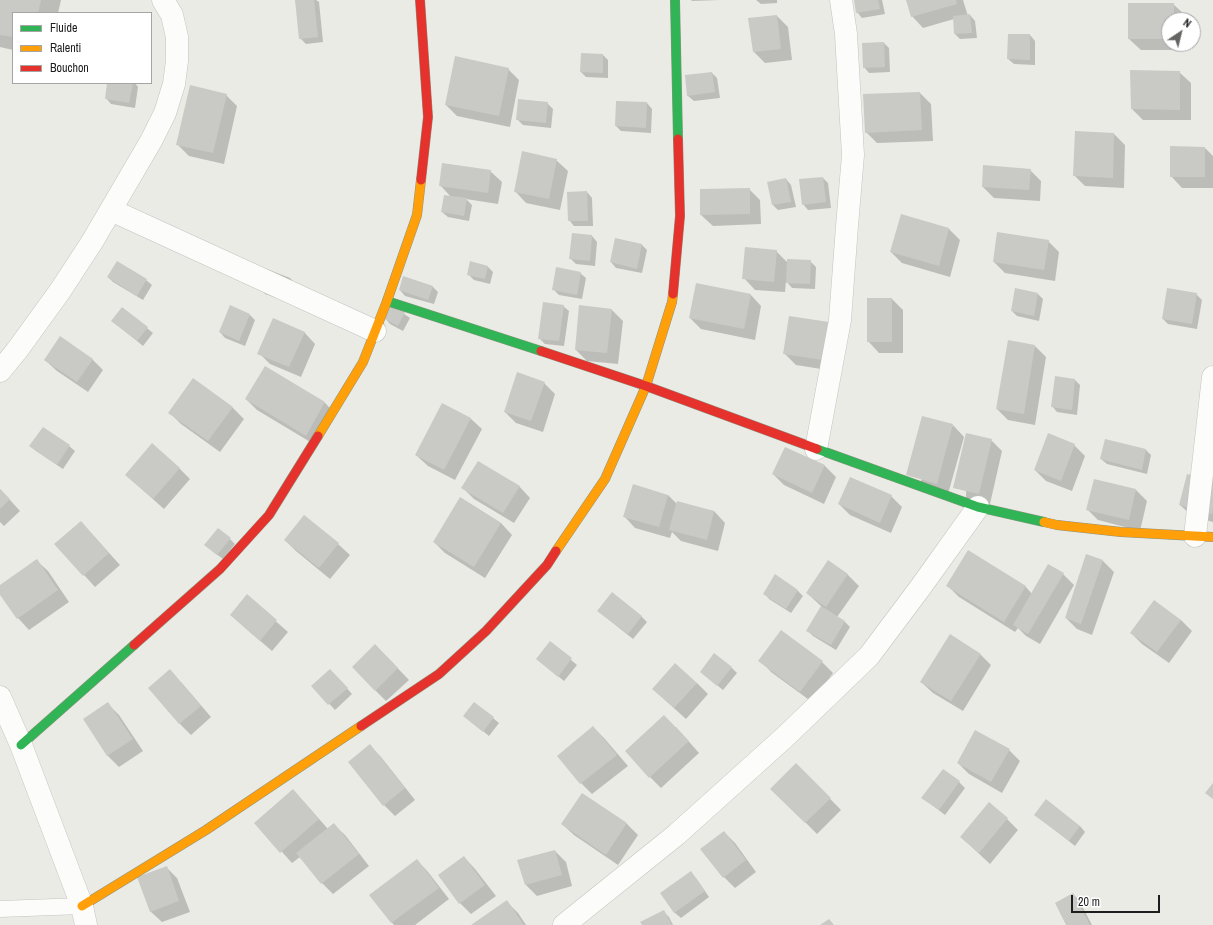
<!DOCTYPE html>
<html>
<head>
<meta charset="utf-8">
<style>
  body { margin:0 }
  #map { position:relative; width:1213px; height:925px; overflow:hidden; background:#ebebe6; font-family:"Archivo Narrow",sans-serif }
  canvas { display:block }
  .legend { position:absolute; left:12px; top:12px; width:140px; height:72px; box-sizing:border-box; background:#fff; border:1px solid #a5a5a5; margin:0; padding:5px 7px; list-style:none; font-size:12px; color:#1d1d1d }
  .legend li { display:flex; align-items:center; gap:8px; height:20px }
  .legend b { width:20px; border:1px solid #a5a5a5 }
  .north { position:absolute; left:1161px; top:12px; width:40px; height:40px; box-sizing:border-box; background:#fff; border:1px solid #a5a5a5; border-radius:50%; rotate:35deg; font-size:11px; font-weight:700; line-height:16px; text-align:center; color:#1d1d1d }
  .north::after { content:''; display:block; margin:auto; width:14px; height:18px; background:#656563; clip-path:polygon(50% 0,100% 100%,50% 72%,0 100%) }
  .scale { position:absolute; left:1071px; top:895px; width:89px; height:18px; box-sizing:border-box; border:2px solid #1d1d1d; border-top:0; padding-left:5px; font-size:12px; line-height:14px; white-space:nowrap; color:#1d1d1d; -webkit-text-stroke:3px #fff; paint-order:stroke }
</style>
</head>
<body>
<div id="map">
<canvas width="1213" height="925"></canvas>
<ul class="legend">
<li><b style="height:5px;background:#30b455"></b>Fluide</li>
<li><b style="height:5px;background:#ff9f0a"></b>Ralenti</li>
<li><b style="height:5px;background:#e5322d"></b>Bouchon</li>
</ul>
<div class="north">N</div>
<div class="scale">20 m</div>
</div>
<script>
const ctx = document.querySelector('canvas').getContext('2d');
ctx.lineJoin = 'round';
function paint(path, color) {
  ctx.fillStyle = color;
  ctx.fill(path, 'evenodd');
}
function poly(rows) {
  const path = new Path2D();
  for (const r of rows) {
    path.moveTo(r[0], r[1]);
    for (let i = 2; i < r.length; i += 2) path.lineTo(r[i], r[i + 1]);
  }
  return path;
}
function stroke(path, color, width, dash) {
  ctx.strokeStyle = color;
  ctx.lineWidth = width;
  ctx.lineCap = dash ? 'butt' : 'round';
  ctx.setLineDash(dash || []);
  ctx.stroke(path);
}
const shadow = poly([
  [0,0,61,0,58,13,13,13,13,50,0,47],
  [296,0,316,0,319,2,323,42,306,44,300,38],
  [691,0,720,0,692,1],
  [756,0,777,0,777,3,761,4],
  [855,0,882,0,885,14,862,18,857,12],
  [907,0,963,0,968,16,970,15,975,21,977,38,960,39,955,34,954,19,923,28,912,16],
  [1173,4,1185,15,1185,20,1169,20,1169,44,1185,44,1185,50,1141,50,1129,39],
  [777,16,788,27,792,60,765,63,754,52],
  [1030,35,1035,41,1035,65,1014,64,1008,59],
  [884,43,889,48,890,72,869,73,864,67],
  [603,55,608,60,608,78,586,77,581,72],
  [508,69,519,80,510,127,457,116,446,105],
  [1179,72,1191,83,1191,120,1143,120,1132,109],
  [712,73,717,78,720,98,694,101,688,96,686,76],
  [108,83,135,83,138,87,135,108,111,104,106,98],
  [920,93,931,104,933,141,877,143,866,132],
  [226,95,237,106,224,164,189,156,177,144],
  [547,103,553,109,551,128,523,125,517,119],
  [647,103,652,109,651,133,621,131,616,126],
  [1114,134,1125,145,1124,188,1085,186,1074,175],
  [1205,148,1213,156,1213,188,1182,188,1171,176],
  [556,160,568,171,560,210,526,203,515,191],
  [1030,170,1041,181,1040,201,994,198,983,187],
  [490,171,502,182,498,204,466,199,472,205,469,221,448,217,442,212,451,197,440,185],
  [823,178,828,183,831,208,808,210,803,204],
  [786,179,791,185,796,207,778,210,773,205],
  [749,189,760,200,761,224,713,226,701,215],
  [587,192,592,198,593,226,574,226,569,220],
  [902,215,949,229,960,240,950,277,902,263,891,252],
  [573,234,592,236,597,242,595,266,576,264,570,258],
  [616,239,642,245,647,250,642,273,616,268,611,262],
  [1048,241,1059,252,1055,281,1005,273,994,262],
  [776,251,788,263,810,261,816,267,815,289,792,288,786,281,785,292,755,290,744,278],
  [117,262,146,280,152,285,143,300,113,282,108,277],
  [470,263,488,267,493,272,490,284,474,280,468,274],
  [267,269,290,278,295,283,288,302,265,294,260,288],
  [580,273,586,278,582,299,559,295,554,290],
  [432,286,438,292,434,304,405,296,400,290],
  [750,294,761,306,755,340,701,329,690,318],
  [1038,294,1043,299,1039,321,1017,316,1012,311],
  [1196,294,1202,300,1197,329,1168,324,1163,319],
  [868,299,892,299,903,310,903,353,879,353,868,341],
  [391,305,410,318,403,331,390,324,385,318],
  [563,306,569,311,564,346,545,344,539,338],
  [122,308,153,333,143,346,113,321],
  [612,310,623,321,618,364,587,361,576,350],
  [250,315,255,320,245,346,225,338,220,332],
  [790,317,834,371,796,365,785,354],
  [304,332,315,344,301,377,270,364,259,353],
  [1035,346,1046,357,1035,425,1008,420,997,409],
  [92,359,103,370,88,392,57,371,45,360],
  [265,367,325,403,336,414,317,446,257,410,246,399],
  [193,380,233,408,244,419,220,452,181,424,170,413],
  [1075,380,1080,385,1077,415,1057,412,1052,406],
  [544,383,555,394,543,432,516,423,505,412],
  [470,418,482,429,455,480,428,466,416,455],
  [953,425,964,437,948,494,918,486],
  [967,434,991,440,1002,451,990,504,966,498],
  [1074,445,1085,456,1072,491,1046,481,1035,470],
  [30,446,69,446,75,451,63,469,36,451],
  [785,448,825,466,836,477,824,504,784,485,773,474],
  [1146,450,1151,455,1147,474,1107,464,1101,459],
  [179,468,190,479,164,509,126,475],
  [1213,481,1213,522,1192,516,1180,505],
  [519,486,530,498,514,523,474,499,463,488],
  [0,489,20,511,4,526,0,522],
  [1136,490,1147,501,1140,531,1098,520,1087,509],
  [668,495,677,504,714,511,725,523,718,551,681,541,672,532,670,538,635,528,624,516],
  [891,496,902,507,891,533,850,515,839,504],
  [461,498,501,523,512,535,485,578,445,553,434,542],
  [305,516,338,544,350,555,330,579,296,551,285,540],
  [81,522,120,565,95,587,56,544],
  [230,539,235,544,223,559,211,550],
  [1087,556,1103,561,1114,572,1092,635,1077,629,1066,618],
  [36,560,48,571,69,602,29,630,18,618,0,593,0,586],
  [828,561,848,575,859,586,837,617,845,622,850,627,836,650,813,636,808,631,822,607,807,593],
  [1063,574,1074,585,1040,644,1026,636,1018,628,1015,632,959,597,948,586,1025,586,1032,594],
  [798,591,803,596,791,613,769,599,764,593],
  [247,596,288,632,272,651,243,626],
  [598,611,641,616,647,622,633,639,604,616],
  [1181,620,1192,631,1169,663,1142,644,1131,633],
  [550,642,577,665,564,681,537,659],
  [980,654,991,665,963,711,933,693,921,682],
  [387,657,409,680,386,701,375,690],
  [760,660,822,662,833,673,812,702,771,672],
  [731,667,737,673,723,690,701,672],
  [336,676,352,694,335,710,313,686],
  [181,682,211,717,191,735,180,724,150,688],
  [697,683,708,694,686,719,665,700],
  [108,704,119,715,143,751,119,767,108,756,84,719],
  [465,716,493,718,499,723,489,736],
  [593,727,604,738,628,766,592,794,581,783,558,756],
  [676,727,699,753,661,788,650,777],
  [370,746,381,757,415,800,395,816,384,805],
  [1009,750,1020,761,1002,793,969,774,958,763],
  [796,764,841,810,817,834,772,789],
  [943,771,959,782,965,788,945,815,923,798],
  [583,794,627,824,638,835,618,865,574,835,562,824],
  [304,802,328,829,333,824,345,835,369,866,333,894,322,883,300,857,292,863,256,823],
  [989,804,1007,819,1018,830,990,864,961,837],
  [1036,815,1080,826,1085,832,1075,846],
  [724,832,735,843,756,872,735,888,724,877],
  [555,851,566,862,572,886,537,896,526,885],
  [464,857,475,869,496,896,471,914,460,903],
  [417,860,428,872,449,899,415,925,394,925,370,895],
  [166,867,177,878,190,912,162,922,150,911],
  [696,878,709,897,681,918,675,913,661,893],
  [1073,894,1079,900,1092,925,1067,925],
  [507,902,518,913,526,925,473,925],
  [663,911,669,917,673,925,643,925]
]);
const building = poly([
  [0,0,41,0,38,13,13,13,13,37,0,35],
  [295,0,314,0,318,37,299,39],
  [854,0,878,0,880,9,856,13],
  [906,0,956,0,957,4,911,17],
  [1128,3,1174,3,1174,20,1169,20,1169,39,1128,39],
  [970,14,972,33,954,34,953,16],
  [777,15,781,49,753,52,748,18],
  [1008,34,1030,34,1030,60,1007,59],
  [884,42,885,67,863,68,862,43],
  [581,53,603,54,603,73,580,72],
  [455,56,509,68,499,116,445,105],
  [1130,70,1180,71,1180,110,1131,109],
  [712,72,715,92,687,96,685,75],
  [107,83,133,83,129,103,105,99],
  [190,85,227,94,213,153,176,145],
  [920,92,922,130,865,133,863,94],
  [518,99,548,102,546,123,516,120],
  [616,101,647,102,646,128,615,126],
  [1075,131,1114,133,1113,178,1073,176],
  [1170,146,1205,147,1205,177,1170,177],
  [522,151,557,159,549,199,514,192],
  [442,163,491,170,488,193,439,186],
  [983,165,1031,169,1029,190,982,187],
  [823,177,826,202,802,205,799,179],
  [786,178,791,202,772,205,767,182],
  [750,188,750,214,700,215,700,189],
  [587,191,588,221,568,221,567,192],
  [444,195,467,198,464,216,441,212],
  [901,214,949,228,939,266,890,252],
  [997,232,1049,240,1044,270,993,262],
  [572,233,592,235,590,261,569,259],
  [615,238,642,244,637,269,610,262],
  [745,247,777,250,774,282,742,279],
  [787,259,811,260,810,284,786,283],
  [117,261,147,279,137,296,107,277],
  [470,261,488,266,485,279,467,275],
  [556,267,581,272,577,295,552,290],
  [403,276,433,286,428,300,399,290],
  [696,283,751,294,744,329,689,318],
  [1015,288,1038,293,1034,316,1011,311],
  [1167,288,1197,293,1192,324,1162,319],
  [867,298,892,298,892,342,867,342],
  [543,302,564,305,559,341,538,339],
  [391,304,405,312,398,326,383,318],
  [230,305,250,314,239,341,219,332],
  [579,305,612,309,607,353,575,350],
  [122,307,148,327,137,341,111,321],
  [789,316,829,322,823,360,783,354],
  [273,318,305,332,289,367,257,354],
  [60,336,93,359,77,382,44,360],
  [1008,340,1035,345,1024,414,996,409],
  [265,366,325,402,306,436,245,399],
  [517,372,545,382,531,421,504,412],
  [1055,376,1075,379,1072,410,1051,407],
  [193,378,233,407,208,441,168,413],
  [442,403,471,418,444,470,415,455],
  [922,416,953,424,937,484,906,475],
  [43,427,70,445,57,465,29,446],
  [966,433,992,439,979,494,953,488],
  [1048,433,1075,444,1061,481,1034,470],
  [1105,439,1146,449,1142,470,1100,459],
  [152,443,180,468,153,499,125,475],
  [785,447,825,465,812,493,772,474],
  [478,461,520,486,503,513,461,488],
  [1187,474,1213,480,1213,508,1212,514,1179,505],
  [850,477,892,495,880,523,838,504],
  [1094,479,1136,489,1129,520,1086,510],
  [633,484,668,495,659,527,623,517],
  [0,489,10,499,0,509],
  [460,497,501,523,474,567,433,542],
  [677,501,714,511,707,540,669,530],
  [304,515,339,543,319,568,284,540],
  [81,521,109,553,83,576,54,544],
  [218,528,231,538,217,555,204,545],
  [968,550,1026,586,1004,622,946,586],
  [1086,554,1103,560,1081,624,1065,618],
  [37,559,58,590,17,619,0,595,0,585],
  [828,560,848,574,826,607,806,593],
  [1048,564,1064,573,1028,634,1013,625],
  [775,574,798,590,786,609,763,594],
  [612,592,642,616,628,634,597,611],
  [247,594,277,620,260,641,230,615],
  [1154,600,1181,620,1157,652,1130,633],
  [821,606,845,621,831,645,806,631],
  [781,630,823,661,800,692,758,661],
  [950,634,981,654,951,701,920,682],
  [550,641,572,658,558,677,536,659],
  [375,644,398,668,375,691,352,667],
  [714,653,732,667,717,686,700,672],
  [675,663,697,683,674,708,652,689],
  [170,669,201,706,179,724,148,688],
  [330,669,348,688,328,705,311,686],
  [108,702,133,739,107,756,83,719],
  [474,702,494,717,483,732,463,716],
  [664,715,689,741,649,778,625,751],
  [593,726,617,755,580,784,557,756],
  [975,730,1010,749,991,782,957,763],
  [370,744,405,788,383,806,348,762],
  [796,763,831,798,805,823,770,789],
  [943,769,960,781,939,810,921,798],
  [1213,783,1213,799,1205,793],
  [293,789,319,819,280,853,254,823],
  [582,793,627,823,606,855,561,824],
  [1046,799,1080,826,1069,841,1034,815],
  [989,802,1008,818,979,853,960,837],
  [334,823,359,854,321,884,296,853],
  [724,831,746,860,723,878,700,849],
  [555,850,562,875,525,885,517,860],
  [464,856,485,885,459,904,438,875],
  [417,859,439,888,391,923,369,895],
  [167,866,179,901,150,912,137,877],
  [691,871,705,891,674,913,660,893],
  [1073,893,1090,925,1066,925,1055,903],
  [507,900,524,925,471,925],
  [664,910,672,925,642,925,640,922],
  [829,919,834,925,820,925]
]);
const lane = poly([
  [0,909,82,906]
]);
const street = poly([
  [111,210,375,331],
  [0,371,18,349,60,291,92,242,151,141,165,113,174,84,177,61,177,37,172,15,163,0],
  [816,449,840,320,847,226,853,155,846,34,841,0],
  [1195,536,1213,377],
  [0,697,21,745,82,906,86,925],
  [564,925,676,835,786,736,869,656,920,588,978,507]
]);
const fast = poly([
  [675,0,678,139],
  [387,301,541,351],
  [817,449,978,507,1044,522],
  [21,745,134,645]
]);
const slow = poly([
  [318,436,363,362,387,301,417,215,421,180],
  [1044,522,1057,525,1121,532,1213,537],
  [556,551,605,479,646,386,672,302,673,294],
  [82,906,206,830,361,726]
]);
const jam = poly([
  [420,0,428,117,421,180],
  [673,294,680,216,678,139],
  [541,351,646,386,817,449],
  [134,645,220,569,269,515,318,436],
  [361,726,439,674,486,631,547,565,556,551]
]);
paint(shadow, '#0003');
paint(building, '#c9c9c5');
stroke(lane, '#c2c2c0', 17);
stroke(street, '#c2c2c0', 23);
stroke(fast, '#8e9480', 10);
stroke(slow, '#8e9480', 10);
stroke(jam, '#8e9480', 10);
stroke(lane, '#fcfcfb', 16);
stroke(street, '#fcfcfb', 22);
stroke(fast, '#30b455', 9);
stroke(slow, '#ff9f0a', 9);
stroke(jam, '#e5322d', 9);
</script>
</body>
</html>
